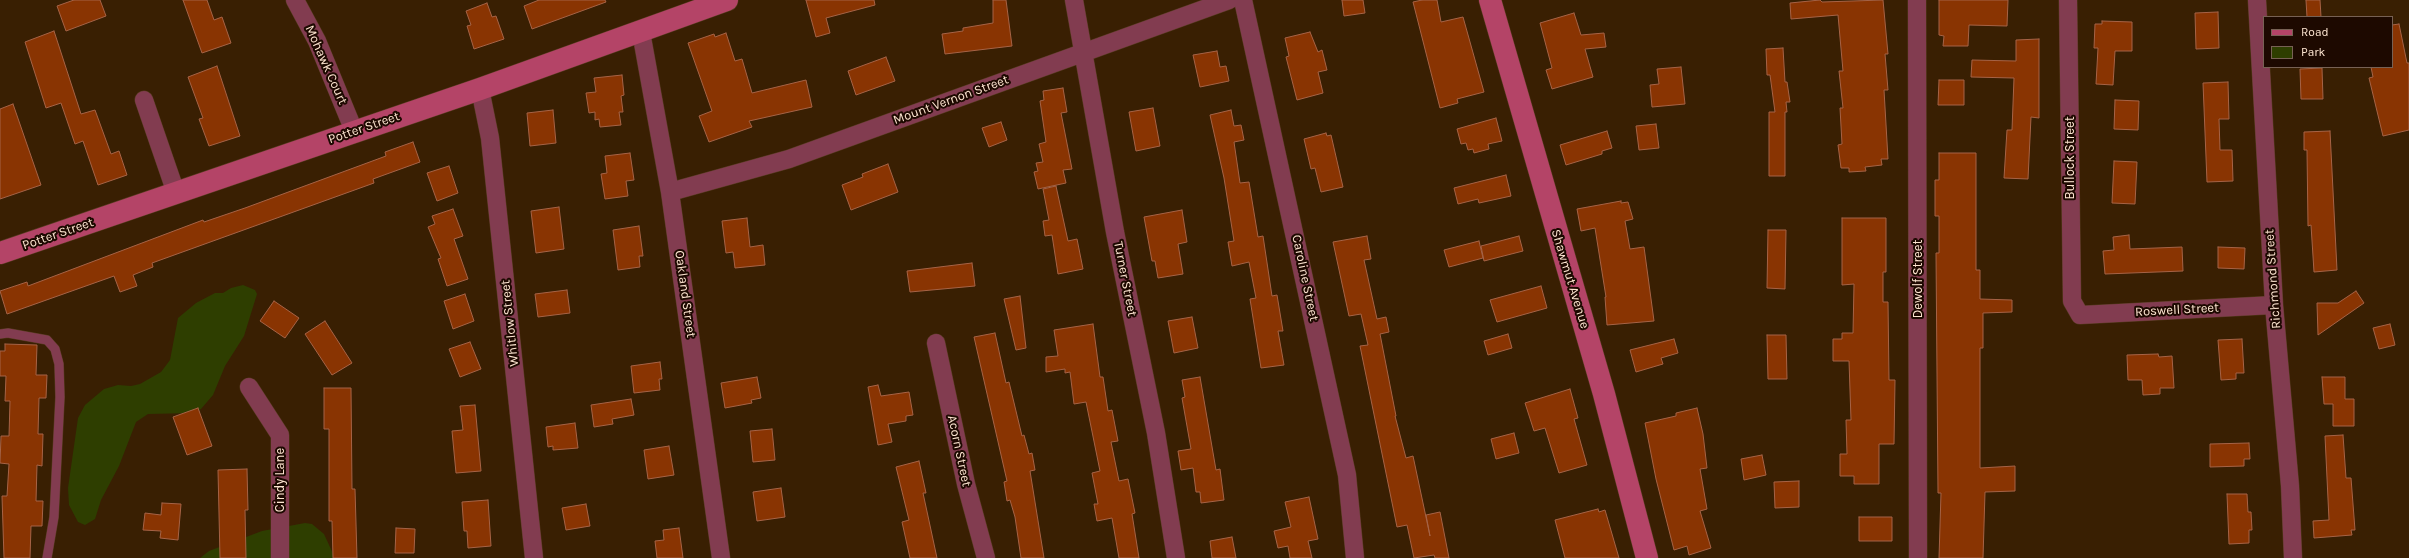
<!DOCTYPE html>
<html>
<head>
<meta charset="utf-8">
<style>
  body { margin:0 }
  #map { position:relative; width:2409px; height:558px; overflow:hidden; background:#391f02; font-family:Karla,sans-serif }
  canvas { display:block }
  .legend { position:absolute; left:2263px; top:16px; width:130px; height:52px; box-sizing:border-box; background:#1d0900; border:1px solid #776154; margin:0; padding:5px 7px; list-style:none; font-size:12px; color:#fee6d1 }
  .legend li { display:flex; align-items:center; gap:8px; height:20px }
  .legend b { width:20px; border:1px solid #776154 }
</style>
</head>
<body>
<div id="map">
<canvas width="2409" height="558"></canvas>
<ul class="legend">
<li><b style="height:5px;background:#b44467"></b>Road</li>
<li><b style="height:11px;background:#2e3e00"></b>Park</li>
</ul>
</div>
<script>
const ctx = document.querySelector('canvas').getContext('2d');
ctx.lineJoin = 'round';
function paint(path, color) {
  ctx.fillStyle = color;
  ctx.fill(path, 'evenodd');
}
function poly(rows) {
  const path = new Path2D();
  for (const r of rows) {
    path.moveTo(r[0], r[1]);
    for (let i = 2; i < r.length; i += 2) path.lineTo(r[i], r[i + 1]);
  }
  return path;
}
function stroke(path, color, width, dash) {
  ctx.strokeStyle = color;
  ctx.lineWidth = width;
  ctx.lineCap = dash ? 'butt' : 'round';
  ctx.setLineDash(dash || []);
  ctx.stroke(path);
}
function write(font, color, halo, rows, align = 'center') {
  ctx.font = font + ' Karla,sans-serif';
  ctx.lineWidth = 4;
  ctx.setLineDash([]);
  ctx.textBaseline = 'middle';
  ctx.strokeStyle = halo;
  ctx.fillStyle = color;
  for (const [text, x, y, turn = 0] of rows) {
    ctx.save();
    ctx.translate(x, y);
    ctx.rotate((+turn || 0) * Math.PI / 180);
    ctx.textAlign = isNaN(turn) ? turn : align;
    if (halo) ctx.strokeText(text, 0, 0);
    ctx.fillText(text, 0, 0);
    ctx.restore();
  }
}
const green = poly([
  [243,285,255,290,257,294,244,336,225,366,213,395,201,409,193,413,148,414,136,422,119,466,101,500,95,519,85,525,78,522,69,505,68,488,78,418,85,405,104,389,118,385,131,386,140,384,161,372,170,360,178,318,196,303,215,293,223,293,231,288],
  [305,523,312,524,324,534,335,558,200,558,209,551,262,531]
]);
const building = poly([
  [74,0,100,0,106,16,66,31,57,6,74,0],
  [183,0,207,0,214,20,222,17,231,43,202,53,183,0],
  [539,0,605,0,606,2,532,29,524,6,539,0],
  [806,0,874,0,875,5,826,18,830,33,816,37,806,0],
  [993,0,1006,0,1012,46,945,54,942,34,963,31,963,28,993,23,993,0],
  [1342,0,1363,0,1365,13,1344,16,1342,0],
  [1422,0,1437,0,1441,22,1463,17,1484,92,1457,99,1458,103,1440,108,1413,2,1422,0],
  [1820,0,1822,2,1883,0,1888,54,1885,54,1888,90,1884,90,1888,159,1881,159,1882,165,1865,167,1866,171,1849,172,1849,168,1841,168,1838,145,1842,144,1840,108,1843,108,1839,71,1843,71,1838,15,1791,19,1790,3,1820,0],
  [1939,0,2008,0,2007,26,1969,25,1968,46,1943,46,1944,36,1939,35,1939,0],
  [2306,0,2320,0,2321,17,2307,17,2306,0],
  [487,3,492,17,496,16,504,39,474,49,467,26,471,25,466,11,487,3],
  [2218,12,2219,48,2196,49,2195,13,2218,12],
  [1574,13,1581,35,1604,33,1606,47,1585,49,1593,77,1552,89,1546,70,1552,68,1540,23,1574,13],
  [2102,21,2132,22,2132,51,2115,51,2113,85,2096,84,2098,48,2094,48,2095,24,2102,24,2102,21],
  [2399,24,2407,63,2409,63,2409,130,2383,136,2369,78,2373,77,2371,67,2392,67,2392,25,2399,24],
  [54,31,81,114,95,110,111,154,119,151,127,175,98,185,83,141,75,144,61,103,46,108,25,42,54,31],
  [1310,32,1318,52,1322,50,1327,70,1318,72,1323,93,1297,100,1286,57,1289,56,1285,38,1310,32],
  [726,33,735,61,742,59,752,93,806,80,812,107,749,121,752,127,709,142,699,116,712,111,688,43,714,34,715,37,726,33],
  [2039,39,2039,118,2031,117,2028,179,2004,178,2007,130,2012,130,2014,78,1971,77,1972,60,2016,61,2016,40,2039,39],
  [1783,48,1785,82,1787,82,1790,102,1786,102,1787,112,1785,112,1785,176,1769,176,1769,112,1775,112,1770,75,1767,75,1766,49,1783,48],
  [1217,51,1220,67,1226,66,1229,81,1200,87,1193,55,1217,51],
  [886,57,895,81,856,95,848,71,886,57],
  [217,66,240,136,209,146,199,119,203,118,188,77,217,66],
  [1681,67,1685,104,1652,107,1650,85,1659,84,1657,69,1681,67],
  [2322,68,2323,99,2301,99,2300,69,2322,68],
  [622,75,624,95,621,96,623,112,619,112,621,125,600,127,599,119,595,120,595,112,589,113,586,93,596,92,594,78,622,75],
  [1939,80,1964,80,1964,105,1938,105,1939,80],
  [2228,82,2229,119,2219,119,2220,150,2232,150,2233,181,2207,182,2203,83,2228,82],
  [1063,88,1067,112,1061,113,1072,169,1063,170,1066,183,1038,189,1034,172,1038,171,1036,163,1043,162,1039,144,1046,142,1040,101,1044,100,1043,91,1063,88],
  [2115,100,2139,101,2138,130,2114,129,2115,100],
  [13,104,41,185,0,199,0,109,13,104],
  [1153,108,1160,146,1136,151,1129,112,1153,108],
  [553,110,556,143,530,146,527,113,553,110],
  [1231,110,1234,126,1241,125,1244,140,1234,142,1240,183,1249,182,1258,237,1263,236,1272,296,1277,295,1283,331,1278,331,1284,365,1261,368,1250,299,1256,298,1249,262,1232,266,1228,242,1234,241,1224,178,1210,115,1231,110],
  [1496,118,1502,141,1488,144,1489,149,1474,153,1473,149,1468,150,1466,143,1461,144,1457,129,1496,118],
  [1001,122,1007,140,989,147,982,128,1001,122],
  [1656,124,1659,148,1639,150,1636,126,1656,124],
  [1607,131,1612,148,1602,151,1602,154,1566,165,1560,145,1607,131],
  [2330,131,2337,270,2314,272,2311,225,2308,226,2307,150,2304,150,2304,132,2330,131],
  [1326,133,1327,136,1331,135,1343,187,1321,192,1315,168,1311,169,1304,139,1326,133],
  [413,142,420,162,373,179,374,183,152,263,153,267,133,275,137,286,120,292,114,276,7,314,0,291,27,282,28,286,203,220,204,222,245,208,386,156,385,152,413,142],
  [630,153,634,180,626,181,628,196,605,199,601,174,607,173,605,156,630,153],
  [1939,153,1976,153,1976,270,1980,270,1980,299,2012,300,2012,312,1983,313,1983,348,1980,348,1980,468,2015,466,2015,491,1985,492,1983,558,1939,558,1941,493,1938,493,1936,253,1939,253,1939,216,1935,216,1935,180,1939,180,1939,153],
  [2114,161,2137,162,2135,204,2112,203,2114,161],
  [888,164,898,192,851,210,842,185,863,177,862,174,888,164],
  [449,166,458,193,437,201,427,173,449,166],
  [1506,175,1511,196,1479,203,1478,199,1458,204,1454,188,1506,175],
  [1056,186,1068,241,1077,239,1083,269,1058,274,1052,235,1045,236,1043,221,1049,220,1043,189,1056,186],
  [1621,201,1621,203,1628,202,1633,219,1625,221,1630,249,1644,247,1654,321,1607,325,1605,297,1606,297,1595,228,1581,231,1577,209,1621,201],
  [559,207,564,249,536,253,531,211,559,207],
  [453,209,463,236,454,239,468,279,447,286,438,259,441,258,428,227,435,224,432,216,453,209],
  [1182,210,1187,242,1178,244,1183,274,1158,278,1155,261,1152,261,1144,217,1182,210],
  [747,218,750,247,763,245,765,265,735,268,733,252,726,253,722,221,747,218],
  [1842,218,1886,218,1886,272,1883,272,1883,302,1888,302,1889,380,1895,380,1894,444,1879,444,1879,484,1854,484,1854,476,1840,476,1840,454,1847,454,1846,420,1851,420,1849,361,1833,361,1833,339,1842,339,1842,333,1853,333,1854,284,1842,285,1842,218],
  [639,226,643,256,639,256,640,267,618,270,613,230,639,226],
  [1768,230,1786,230,1785,289,1767,288,1768,230],
  [2129,235,2130,249,2182,247,2183,271,2105,274,2103,251,2114,250,2113,237,2129,235],
  [1367,236,1371,259,1364,260,1377,319,1386,317,1389,332,1380,334,1396,416,1395,416,1406,458,1413,456,1430,536,1426,515,1440,512,1449,558,1435,558,1434,555,1414,558,1407,525,1397,527,1360,346,1368,345,1361,314,1349,316,1333,242,1367,236],
  [1519,236,1523,251,1484,261,1481,246,1519,236],
  [1479,241,1483,258,1449,267,1444,250,1479,241],
  [2218,247,2245,248,2244,269,2218,268,2218,247],
  [972,263,975,286,910,292,907,271,972,263],
  [1541,286,1547,308,1497,322,1490,300,1541,286],
  [567,290,570,313,538,317,535,294,567,290],
  [2356,291,2364,303,2318,335,2317,303,2338,303,2356,291],
  [465,294,474,321,453,329,444,301,465,294],
  [1020,296,1026,348,1016,350,1004,299,1020,296],
  [274,301,299,318,285,338,260,321,274,301],
  [1192,317,1198,348,1174,353,1168,321,1192,317],
  [325,321,352,363,332,375,305,334,325,321],
  [1093,324,1100,377,1103,377,1108,411,1112,410,1118,441,1111,442,1119,481,1128,479,1135,513,1132,514,1139,558,1119,558,1112,518,1097,521,1094,504,1098,504,1092,473,1100,471,1086,402,1074,404,1070,372,1065,373,1065,369,1046,372,1046,357,1058,356,1054,330,1093,324],
  [2390,324,2395,345,2379,349,2373,328,2390,324],
  [995,333,1006,383,1009,382,1022,436,1024,435,1029,454,1032,453,1035,470,1030,471,1044,558,1021,558,1015,517,1010,500,1007,501,1004,482,1007,481,974,337,995,333],
  [1508,334,1512,348,1488,355,1484,341,1508,334],
  [1767,335,1786,335,1787,379,1768,379,1767,335],
  [1674,339,1678,353,1661,358,1663,364,1636,372,1630,350,1674,339],
  [2242,339,2244,373,2236,373,2236,379,2221,380,2218,340,2242,339],
  [470,342,481,369,460,377,449,349,470,342],
  [5,344,37,345,36,375,47,375,46,398,39,398,38,434,43,434,42,466,37,465,36,501,43,501,42,526,31,526,30,558,4,558,2,496,7,496,9,464,0,463,1,436,9,436,10,401,5,401,6,376,0,376,0,351,5,351,5,344],
  [2158,354,2159,357,2172,356,2174,388,2160,388,2160,394,2143,395,2142,380,2128,380,2127,355,2158,354],
  [660,362,662,379,659,379,660,390,634,393,631,366,660,362],
  [757,377,761,398,751,400,752,403,725,408,721,383,757,377],
  [1200,377,1216,470,1220,469,1224,500,1201,503,1200,492,1196,492,1193,468,1181,470,1178,451,1191,449,1182,398,1185,397,1182,380,1200,377],
  [2322,377,2345,377,2345,399,2354,399,2354,426,2333,426,2333,404,2324,404,2322,377],
  [878,385,881,396,909,392,913,415,906,416,906,421,888,424,892,442,878,445,868,387,878,385],
  [324,388,351,388,352,489,355,489,357,558,333,558,332,521,329,521,329,429,324,429,324,388],
  [1570,389,1578,418,1574,419,1587,465,1559,473,1545,428,1534,431,1525,403,1570,389],
  [631,399,634,415,612,419,613,424,594,427,591,405,631,399],
  [475,405,481,471,456,473,452,431,463,430,460,406,475,405],
  [198,408,212,446,187,455,173,417,198,408],
  [1697,408,1703,434,1707,468,1700,469,1707,509,1700,511,1711,548,1689,555,1687,546,1674,550,1656,479,1645,423,1676,416,1676,413,1697,408],
  [575,423,578,448,553,450,553,446,548,447,546,427,575,423],
  [772,429,775,460,753,462,750,431,772,429],
  [1514,433,1519,453,1496,459,1491,439,1514,433],
  [2343,435,2346,478,2351,478,2355,530,2351,530,2352,535,2314,538,2313,521,2329,520,2325,436,2343,435],
  [2249,443,2250,459,2244,459,2244,466,2210,467,2210,444,2249,443],
  [669,446,674,475,648,479,644,450,669,446],
  [1762,455,1766,475,1744,480,1741,459,1762,455],
  [919,461,926,493,923,493,937,558,910,558,902,522,909,520,896,467,919,461],
  [247,469,248,510,245,510,246,558,220,558,218,470,247,469],
  [1799,481,1799,507,1775,508,1774,482,1799,481],
  [781,488,785,517,757,521,753,492,781,488],
  [2227,494,2247,494,2248,512,2251,512,2252,530,2249,530,2249,543,2229,544,2227,494],
  [1309,497,1318,539,1308,541,1312,558,1290,558,1288,546,1278,548,1274,531,1291,527,1285,502,1309,497],
  [488,500,491,546,468,548,467,531,464,531,462,502,488,500],
  [162,503,181,504,178,540,160,538,161,531,143,530,145,513,161,515,162,503],
  [586,504,590,526,566,530,562,508,586,504],
  [1598,509,1599,512,1605,510,1619,558,1565,558,1555,520,1598,509],
  [1859,517,1892,517,1892,541,1859,541,1859,517],
  [396,528,415,529,414,553,395,553,396,528],
  [679,528,683,558,657,558,655,541,664,540,663,530,679,528],
  [1232,537,1236,558,1212,558,1210,541,1232,537]
]);
const lane = poly([
  [0,334,8,333,47,340,55,349,59,364,60,397,54,517,47,558]
]);
const street = poly([
  [295,0,317,41,354,131],
  [1074,0,1115,232,1156,433,1176,558],
  [1243,0,1347,475,1355,558],
  [1917,0,1918,558],
  [2068,0,2072,301,2080,315,2274,305],
  [2257,0,2274,305,2290,486,2293,558],
  [641,32,670,192,721,558],
  [480,89,490,138,534,558],
  [144,100,176,193],
  [670,192,789,159,1229,0],
  [936,343,966,484,986,558],
  [249,387,280,435,280,558]
]);
const secondary = poly([
  [1490,0,1604,394,1647,558],
  [0,253,480,89,727,0]
]);
const streetNames = [
  ["Mohawk Court",326,65,66],
  ["Mount Vernon Street",951,100,-20],
  ["Potter Street",364,128,-19],
  ["Bullock Street",2070,158,-90],
  ["Potter Street",58,234,-19],
  ["Caroline Street",1305,278,78],
  ["Turner Street",1125,279,79],
  ["Shawmut Avenue",1570,279,73],
  ["Dewolf Street",1918,279,-90],
  ["Richmond Street",2273,279,-94],
  ["Oakland Street",685,294,82],
  ["Roswell Street",2177,310,-3],
  ["Whitlow Street",510,323,-96],
  ["Acorn Street",959,451,78],
  ["Cindy Lane",280,480,-90]
];
paint(green, '#2e3e00');
paint(building, '#893402');
stroke(building, '#a66346', 1);
stroke(lane, '#553b1f', 10);
stroke(street, '#553b1f', 19);
stroke(secondary, '#553b1f', 23);
stroke(lane, '#823c50', 9);
stroke(street, '#823c50', 18);
stroke(secondary, '#b44467', 22);
write('13px', '#fee6d1', '#1d0900', streetNames);
</script>
</body>
</html>
